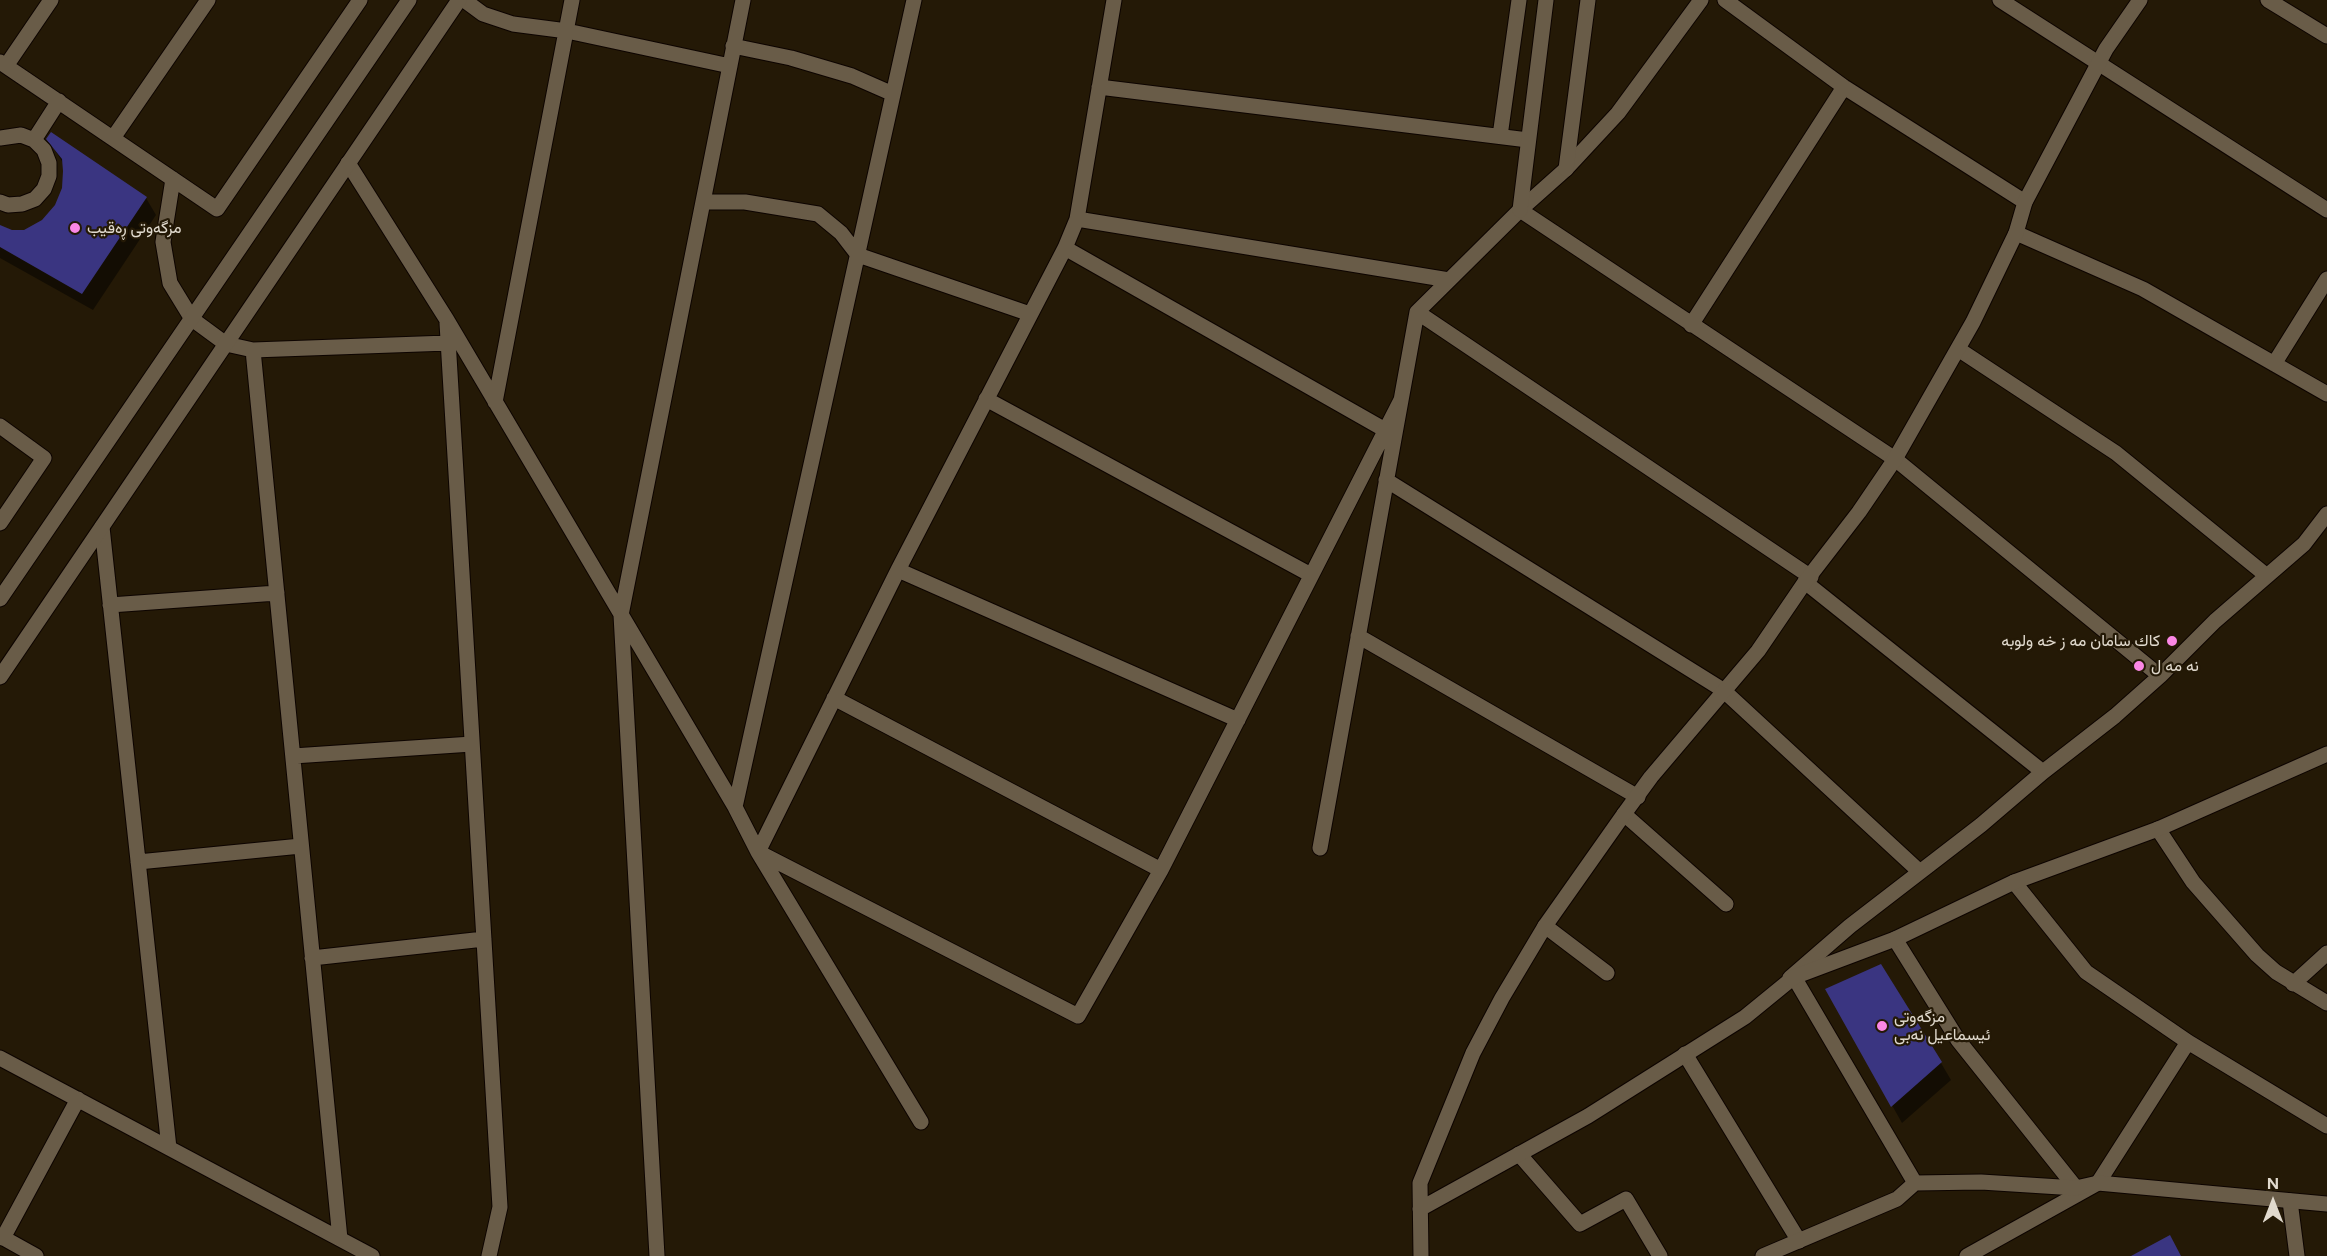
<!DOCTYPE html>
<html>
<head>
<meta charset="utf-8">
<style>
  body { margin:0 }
  #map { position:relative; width:2327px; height:1256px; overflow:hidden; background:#241906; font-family:Figtree,sans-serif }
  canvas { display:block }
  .north { position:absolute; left:2243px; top:1172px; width:60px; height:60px; -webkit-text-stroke:4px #241906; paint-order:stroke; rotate:0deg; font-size:16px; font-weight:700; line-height:24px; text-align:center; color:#e1dace }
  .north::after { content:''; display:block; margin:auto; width:21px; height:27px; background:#e1dace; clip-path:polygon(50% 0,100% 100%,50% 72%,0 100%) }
</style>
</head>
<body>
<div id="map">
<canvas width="2327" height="1256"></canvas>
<div class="north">N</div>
</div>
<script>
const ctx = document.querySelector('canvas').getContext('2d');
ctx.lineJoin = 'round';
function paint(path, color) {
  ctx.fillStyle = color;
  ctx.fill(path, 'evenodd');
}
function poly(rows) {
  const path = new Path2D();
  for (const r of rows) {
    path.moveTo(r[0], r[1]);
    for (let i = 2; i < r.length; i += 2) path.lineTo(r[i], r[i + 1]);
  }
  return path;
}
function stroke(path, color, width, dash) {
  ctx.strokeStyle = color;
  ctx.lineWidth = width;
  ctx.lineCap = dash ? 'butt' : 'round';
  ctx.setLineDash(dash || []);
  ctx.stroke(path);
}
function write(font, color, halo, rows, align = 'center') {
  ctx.font = font + ' Figtree,Vazirmatn,sans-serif';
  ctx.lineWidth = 4.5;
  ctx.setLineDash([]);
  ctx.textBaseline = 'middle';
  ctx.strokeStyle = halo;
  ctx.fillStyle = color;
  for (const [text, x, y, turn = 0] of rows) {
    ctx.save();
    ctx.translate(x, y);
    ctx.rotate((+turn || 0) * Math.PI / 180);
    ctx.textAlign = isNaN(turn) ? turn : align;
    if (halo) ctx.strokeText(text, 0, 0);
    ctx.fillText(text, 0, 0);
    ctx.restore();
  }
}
const shadow = poly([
  [56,137,146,198,156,215,93,310,0,258,0,227,12,231,25,232,43,221,56,206,63,189,63,163,48,139],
  [1827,990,1941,1063,1951,1080,1902,1123]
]);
const building = poly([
  [51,132,147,197,82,294,0,247,0,225,12,230,24,230,42,220,55,205,62,188,63,171,62,159,46,139],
  [1881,964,1942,1062,1891,1107,1825,989],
  [2170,1235,2181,1256,2131,1256]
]);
const minor = poly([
  [464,0,483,14,513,24,567,31,730,66],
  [1114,0,1077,219,1065,248,898,570,758,852,1078,1016,1161,870,1401,400],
  [1725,0,1844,87,2025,202],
  [2000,0,2327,210],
  [2268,0,2327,36],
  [733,46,791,58,852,76,893,94],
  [0,62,217,209,360,0],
  [6,66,51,0],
  [1099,87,1528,140],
  [1500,136,1519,0],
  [0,138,21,135,34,140,44,150,49,163,49,176,44,189,35,199,22,204,8,205,0,202],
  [113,138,208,0],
  [34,140,59,101],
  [348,163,447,320,735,807,758,852,921,1122],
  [173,179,163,242,170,283,192,319,226,344,253,350,448,343],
  [703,202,745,202,818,214,841,233,858,255,1030,314],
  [1520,210,1895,459,2160,676],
  [1077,219,1449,280],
  [2016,233,2143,289,2327,394],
  [1065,248,1394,435],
  [1417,312,1811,577],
  [447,323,500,1207,489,1256],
  [1691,325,1844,87],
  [1958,349,2116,453,2267,576],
  [253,350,340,1239],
  [2274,364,2327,279],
  [986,399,1311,575],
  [495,402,572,0],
  [0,426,44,458,0,523],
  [1386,480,1723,690,1920,872],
  [102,527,169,1148],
  [898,570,1238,720],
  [1805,582,2043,772],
  [110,605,277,593],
  [1358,636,1638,797],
  [834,698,1161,870],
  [293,756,472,744],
  [735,807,914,0],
  [1624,814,1726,904],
  [2158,829,2193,882,2257,955,2276,972,2327,1003],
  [1320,848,1417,312,1520,210,1566,169,1618,113,1701,0],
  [138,862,301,846],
  [2014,882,2086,972,2188,1042,2327,1126],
  [1545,926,1607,973],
  [1895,939,1958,1040,2076,1188],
  [312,958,484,939],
  [1794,977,1915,1183],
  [1790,978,1850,926,1981,825,2043,772,2115,716,2160,676,2215,621,2304,544,2327,514],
  [2293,984,2327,953],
  [1685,1054,1799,1241],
  [0,1058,372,1256],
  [1519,1154,1580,1224,1626,1199,1660,1256],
  [2290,1201,2297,1256],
  [0,1236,36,1256],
  [3,1238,78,1099],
  [657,1256,621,615,743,0],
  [1967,1256,2098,1183,2188,1042]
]);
const tertiary = poly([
  [1566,169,1588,0],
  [1520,210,1546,0],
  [0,599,409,0],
  [0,677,459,0],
  [1420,1209,1588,1116,1745,1017,1794,977,1895,939,2014,882,2158,829,2327,754],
  [1421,1256,1420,1183,1473,1053,1502,998,1545,926,1624,814,1651,777,1758,651,1805,582,1859,512,1895,459,1973,322,2016,233,2025,202,2106,49,2140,0],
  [1763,1256,1897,1199,1915,1183,1981,1182,2076,1188,2098,1183,2327,1204]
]);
const markers = [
  [75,228,6,"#fb87e5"],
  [2172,641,6,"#fb87e5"],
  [2139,666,6,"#fb87e5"],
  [1882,1026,6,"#fb87e5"]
];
const poiNames = [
  ["مزگەوتی ڕەقیب",87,228],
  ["كاك سامان مه ز خه ولوبه",2160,641,"right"],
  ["نه مه ل",2151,666],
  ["مزگەوتی",1894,1017],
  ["ئیسماعیل نەبی",1894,1035]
];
paint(shadow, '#0007');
paint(building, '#3a3581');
stroke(minor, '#0d0400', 17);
stroke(tertiary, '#0d0400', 17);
stroke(minor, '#695c48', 15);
stroke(tertiary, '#695c48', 15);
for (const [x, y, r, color] of markers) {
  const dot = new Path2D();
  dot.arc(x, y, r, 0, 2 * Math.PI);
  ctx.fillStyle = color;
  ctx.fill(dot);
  stroke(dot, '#241906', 2);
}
write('16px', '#e1dace', '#241906', poiNames, 'left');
</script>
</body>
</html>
